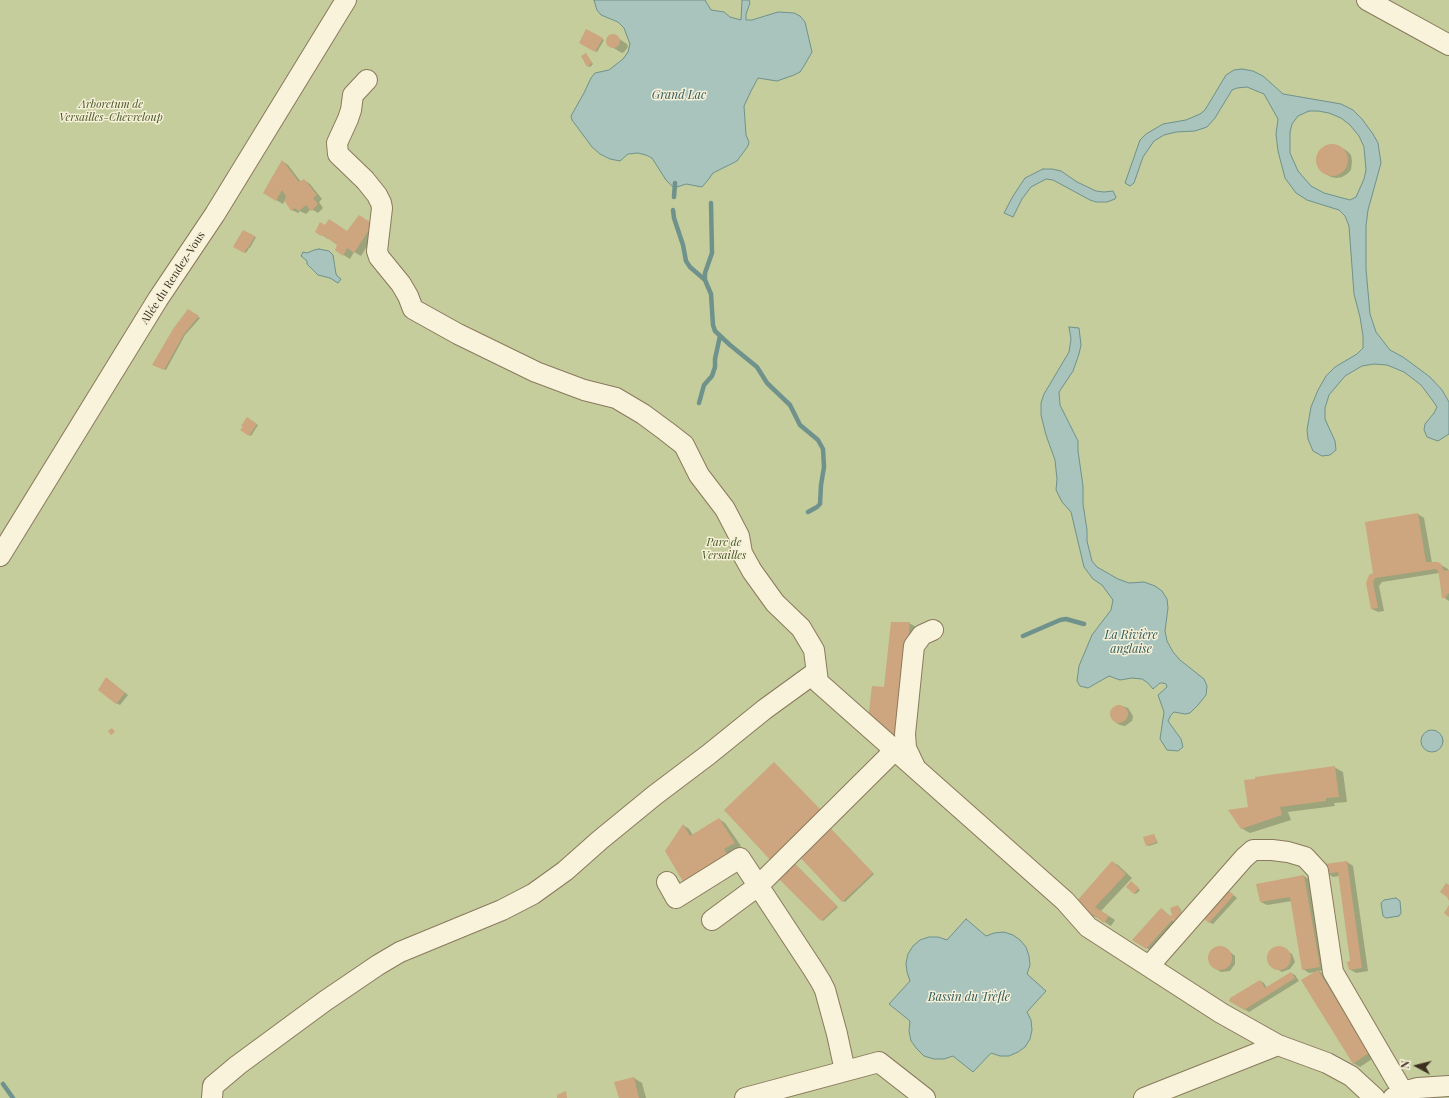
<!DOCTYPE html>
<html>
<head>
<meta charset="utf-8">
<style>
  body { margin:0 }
  #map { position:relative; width:1449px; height:1098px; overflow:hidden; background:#efe6c8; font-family:"Playfair Display",serif }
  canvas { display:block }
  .north { position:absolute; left:1397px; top:1046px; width:40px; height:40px; -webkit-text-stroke:3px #f6f0d8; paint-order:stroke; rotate:277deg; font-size:11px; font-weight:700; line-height:16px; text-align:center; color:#3c2f20 }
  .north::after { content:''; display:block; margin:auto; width:14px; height:18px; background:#3c2f20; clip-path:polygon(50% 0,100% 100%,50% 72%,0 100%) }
</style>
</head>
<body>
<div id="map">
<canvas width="1449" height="1098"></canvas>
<div class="north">N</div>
</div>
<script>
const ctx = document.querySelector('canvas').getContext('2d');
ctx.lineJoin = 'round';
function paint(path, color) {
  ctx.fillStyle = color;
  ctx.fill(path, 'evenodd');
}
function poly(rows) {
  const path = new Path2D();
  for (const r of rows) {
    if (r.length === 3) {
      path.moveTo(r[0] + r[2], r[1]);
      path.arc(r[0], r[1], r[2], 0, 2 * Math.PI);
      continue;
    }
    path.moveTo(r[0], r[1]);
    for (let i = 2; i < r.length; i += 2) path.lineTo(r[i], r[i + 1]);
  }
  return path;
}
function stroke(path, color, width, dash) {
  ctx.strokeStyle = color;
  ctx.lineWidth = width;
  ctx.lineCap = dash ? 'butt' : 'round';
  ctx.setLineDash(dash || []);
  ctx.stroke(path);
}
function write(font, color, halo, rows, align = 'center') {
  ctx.font = font + ' "Playfair Display",serif';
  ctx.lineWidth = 3;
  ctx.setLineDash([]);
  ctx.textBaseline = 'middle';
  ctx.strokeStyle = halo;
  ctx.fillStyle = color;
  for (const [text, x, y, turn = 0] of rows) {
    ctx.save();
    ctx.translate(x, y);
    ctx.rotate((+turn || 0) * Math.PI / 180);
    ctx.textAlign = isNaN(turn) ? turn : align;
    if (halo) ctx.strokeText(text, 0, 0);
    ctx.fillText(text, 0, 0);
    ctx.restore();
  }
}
const green = poly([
  [0,0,1449,0,1449,1098,0,1098]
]);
const water = poly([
  [594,0,705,0,711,10,724,12,730,17,741,20,742,0,749,0,750,3,746,14,746,20,752,20,778,12,794,13,800,16,805,22,812,52,804,66,800,72,794,75,777,81,758,78,751,91,744,106,746,135,749,142,748,146,737,161,713,173,708,180,702,187,686,184,674,188,666,180,652,158,646,155,638,153,628,154,620,161,610,159,600,154,592,147,572,120,571,116,584,93,591,78,595,73,609,70,623,59,628,52,630,44,624,28,618,22,601,15,597,10,594,0],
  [1242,69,1253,71,1263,76,1283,94,1341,104,1353,110,1362,119,1373,134,1378,143,1381,163,1368,210,1366,226,1366,269,1370,314,1376,332,1390,350,1403,357,1430,377,1442,390,1449,402,1449,434,1438,441,1427,437,1424,430,1425,424,1434,413,1437,407,1433,401,1421,385,1404,372,1387,365,1374,364,1362,366,1345,376,1329,395,1325,408,1325,419,1335,441,1336,450,1330,455,1322,456,1313,451,1308,439,1307,430,1311,407,1318,390,1326,376,1335,367,1357,354,1363,348,1363,336,1360,317,1354,294,1349,226,1345,216,1339,210,1307,200,1296,193,1285,178,1278,151,1276,134,1278,119,1264,94,1247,87,1237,88,1232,90,1215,118,1207,127,1195,131,1176,132,1164,135,1154,141,1143,157,1134,183,1130,186,1125,183,1140,140,1146,134,1163,124,1186,120,1200,114,1205,110,1226,75,1234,70,1242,69],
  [1309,111,1318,111,1329,113,1341,118,1350,125,1359,136,1364,147,1366,170,1364,179,1356,197,1350,200,1324,193,1311,186,1298,171,1290,153,1290,132,1292,124,1298,116,1309,111],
  [1043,169,1052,169,1061,171,1077,182,1096,191,1104,192,1113,191,1116,197,1115,199,1107,202,1096,202,1090,200,1053,180,1046,179,1031,187,1022,199,1013,217,1004,213,1013,196,1025,178,1043,169],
  [319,249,329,251,333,255,336,274,338,277,341,279,338,283,330,278,318,275,307,264,307,261,301,256,303,252,307,253,314,250,319,249],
  [1069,327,1079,328,1081,345,1079,354,1073,371,1059,392,1060,405,1078,441,1078,451,1083,486,1083,504,1087,530,1087,541,1092,561,1097,567,1118,579,1129,583,1144,582,1155,586,1162,591,1167,599,1168,608,1165,631,1167,641,1173,652,1180,660,1204,679,1207,686,1206,695,1198,705,1190,713,1185,714,1174,712,1171,715,1168,721,1181,739,1183,747,1178,751,1167,750,1160,739,1164,712,1158,695,1167,687,1166,684,1163,683,1160,683,1153,689,1148,683,1142,679,1132,678,1120,680,1109,676,1088,688,1080,686,1077,681,1079,666,1092,635,1111,610,1113,600,1102,585,1093,579,1084,567,1071,512,1062,502,1056,490,1057,479,1055,460,1046,435,1041,415,1041,403,1044,394,1069,352,1071,339,1069,327],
  [1432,741,11],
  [1396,898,1400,901,1401,913,1399,916,1386,918,1383,916,1381,903,1384,900,1396,898],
  [966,919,986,936,994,933,1004,932,1013,935,1020,940,1026,947,1029,956,1030,965,1027,974,1046,991,1027,1012,1031,1020,1032,1030,1030,1039,1025,1047,1018,1052,1009,1056,1000,1056,991,1053,973,1072,953,1056,944,1059,934,1059,924,1056,917,1049,911,1041,909,1031,910,1021,889,1004,910,981,907,972,906,963,908,954,913,946,920,940,929,937,938,937,947,940,966,919]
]);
const shadow = poly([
  [587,30,604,40,597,52,580,43],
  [613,35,627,44,628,47,624,52,622,53,607,44,608,38],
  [586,54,593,64,590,67,588,66],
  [1331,145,1337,145,1347,151,1351,155,1352,161,1351,170,1347,174,1342,177,1337,178,1331,177,1321,171,1318,166,1317,160,1318,155,1321,150,1325,146],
  [282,161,288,165,301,182,304,180,310,184,322,199,319,202,323,208,318,213,311,209,306,214,300,211,298,213,292,210,287,196,283,204,264,193],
  [325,226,348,232,378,228,361,256,354,252,350,259,336,250,339,244,330,238,328,239,322,235],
  [243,231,256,237,250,248,249,248,246,253,234,246],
  [188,311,200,318,185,335,166,370,153,364],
  [247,418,258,425,251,436,242,430],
  [1418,514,1424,518,1432,563,1441,565,1448,569,1449,571,1449,601,1443,597,1439,573,1382,582,1379,586,1384,611,1378,612,1372,609,1367,583],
  [909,623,916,627,904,738,887,736,885,688],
  [110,681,128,695,120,705,116,703],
  [1119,705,1128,708,1133,716,1132,721,1125,726,1120,725,1115,722,1110,714,1111,710],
  [1334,767,1343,772,1347,802,1334,803,1335,806,1288,812,1291,820,1250,833,1241,828,1249,808],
  [719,819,725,823,741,846,686,884,683,825,689,829,693,835],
  [830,828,874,874,845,902,843,901],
  [1154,835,1158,843,1149,846,1147,845],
  [1112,862,1118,865,1132,878,1101,911,1115,920,1111,926,1098,918,1097,918,1091,915],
  [1347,862,1353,866,1368,971,1356,973,1349,969,1351,962,1339,876,1333,877,1327,873],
  [794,863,838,907,823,921,778,876],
  [1304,876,1310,880,1326,970,1319,971,1325,975,1375,1057,1360,1067,1353,1063,1317,972,1309,973,1303,969,1292,901,1267,905,1261,902],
  [1133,884,1140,890,1136,894,1134,893],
  [1226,889,1237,898,1213,924,1209,922],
  [1178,907,1180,908,1184,919,1168,918,1176,922,1150,950,1134,940,1162,909,1171,917],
  [1224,947,1235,956,1235,964,1230,971,1221,972,1213,967,1210,963,1209,958,1210,954,1214,948],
  [1280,947,1292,954,1295,962,1290,969,1282,972,1270,965,1267,957,1272,949],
  [1291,973,1295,975,1299,981,1249,1012,1231,1001,1260,981,1264,983,1267,988],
  [634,1078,642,1083,646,1098,620,1098]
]);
const stream = poly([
  [674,197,675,183],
  [711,203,712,253,705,273,705,280,711,294,713,325,715,331,730,345,757,367,767,383,790,405,800,425,818,440,823,449,824,467,821,485,820,504,817,507,808,512],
  [673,210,674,218,683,245,686,261,690,267,705,280],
  [699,403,704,385,712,376,715,367,715,359,720,336],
  [1023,636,1060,620,1066,619,1084,624],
  [3,1084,13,1098]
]);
const building = poly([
  [586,29,603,38,595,52,579,43],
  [613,41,7],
  [586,53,592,63,587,67,581,56],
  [1332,160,16],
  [282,160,299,182,304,179,317,195,313,198,318,204,311,211,306,205,299,211,294,208,291,211,284,200,287,198,282,190,276,201,263,193],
  [359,215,373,224,354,253,347,248,343,256,335,250,337,245,323,235,321,236,315,232,320,222,325,225,329,219,347,231],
  [243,230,255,236,248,248,247,248,244,253,233,247],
  [188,309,199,316,184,334,164,370,152,365,173,329],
  [247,417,257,424,249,436,240,430,243,427,241,426],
  [1418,513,1426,562,1438,562,1441,564,1444,571,1449,570,1449,593,1445,598,1442,598,1439,575,1438,571,1436,569,1375,578,1373,582,1378,608,1371,609,1366,583,1369,575,1373,573,1365,522],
  [891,622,910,622,898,735,879,733,868,720,872,686,884,687],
  [106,677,125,693,116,704,98,690],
  [1119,714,9],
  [112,728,115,732,111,735,108,731],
  [774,762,826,815,774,864,724,810],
  [1335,766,1339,797,1326,798,1326,801,1280,807,1282,815,1241,829,1228,810,1248,807,1244,780,1255,779,1255,777],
  [719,818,735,843,724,849,729,858,685,885,665,851,683,824,690,836],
  [828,826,873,873,842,902,797,854],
  [1154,834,1157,842,1146,846,1143,837],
  [792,861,837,906,821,921,776,876],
  [1112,861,1126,874,1095,907,1109,916,1104,923,1092,914,1090,916,1075,903],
  [1347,861,1362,968,1349,970,1347,962,1350,961,1338,872,1326,874,1325,864],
  [1304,875,1320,967,1302,970,1290,897,1260,902,1256,884],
  [1131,881,1139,888,1134,894,1126,887],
  [1446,883,1449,885,1449,901,1447,897,1440,892],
  [1225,888,1234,895,1209,923,1201,916],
  [1178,905,1183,918,1177,923,1173,919,1146,949,1132,940,1161,908,1170,916,1172,915,1170,908],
  [1449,905,1449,917,1444,913],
  [1220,958,12],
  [1279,958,12],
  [1318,970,1369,1053,1353,1064,1301,980],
  [1291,972,1295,978,1244,1010,1229,1001,1230,998,1260,980,1265,988],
  [634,1077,639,1098,619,1098,614,1082],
  [566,1091,567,1098,557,1098,557,1095]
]);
const minor = poly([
  [1367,0,1449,45],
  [367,80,353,95,351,110,348,119,337,143,338,154,365,180,377,195,381,203,382,208,377,251,379,257,401,284,408,296,413,309,458,334,536,372,584,390,616,398,643,414,666,431,684,445,699,475,725,509,739,536,742,553,752,571,775,603,801,628,814,650,818,682,1065,901,1088,927,1221,1013,1278,1045,1327,1063,1351,1076,1375,1098],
  [0,556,158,299,215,214,346,0],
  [915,767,906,748,905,734,914,646,922,635,933,630],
  [667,882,676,898,740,858,813,969,821,982,825,990,837,1034,845,1071],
  [712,920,758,886,894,751],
  [1149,966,1244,858,1253,850,1272,850,1288,852,1305,857,1318,871,1333,972,1403,1092],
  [212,1098,213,1086,238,1065,325,1001,378,965,400,952,502,910,533,894,565,871,600,840,655,795,708,755,765,709,816,672],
  [745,1098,879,1062,925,1098],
  [1144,1098,1278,1045],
  [1393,1098,1403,1092,1418,1088,1449,1086]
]);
const parkNames = [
  ["Arboretum de",111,105],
  ["Versailles-Chèvreloup",111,118],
  ["Parc de",724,543],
  ["Versailles",724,556]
];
const streetNames = [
  ["Allée du Rendez-Vous",173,278,-57]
];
const waterNames = [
  ["Grand Lac",679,95],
  ["La Rivière",1131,635],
  ["anglaise",1131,649],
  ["Bassin du Trèfle",969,997]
];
paint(green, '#c4cd9b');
paint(water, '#a9c3bd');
stroke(water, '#6f928c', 1);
paint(shadow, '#0003');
stroke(stream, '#6f928c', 4.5);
paint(building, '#cda57e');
stroke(minor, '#8b795d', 22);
stroke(minor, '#f9f3dc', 20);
write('italic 11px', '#485827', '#f6f0d8', parkNames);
write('11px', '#3c2f20', '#f6f0d8', streetNames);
write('italic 12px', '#305b5b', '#f6f0d8', waterNames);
</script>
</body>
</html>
